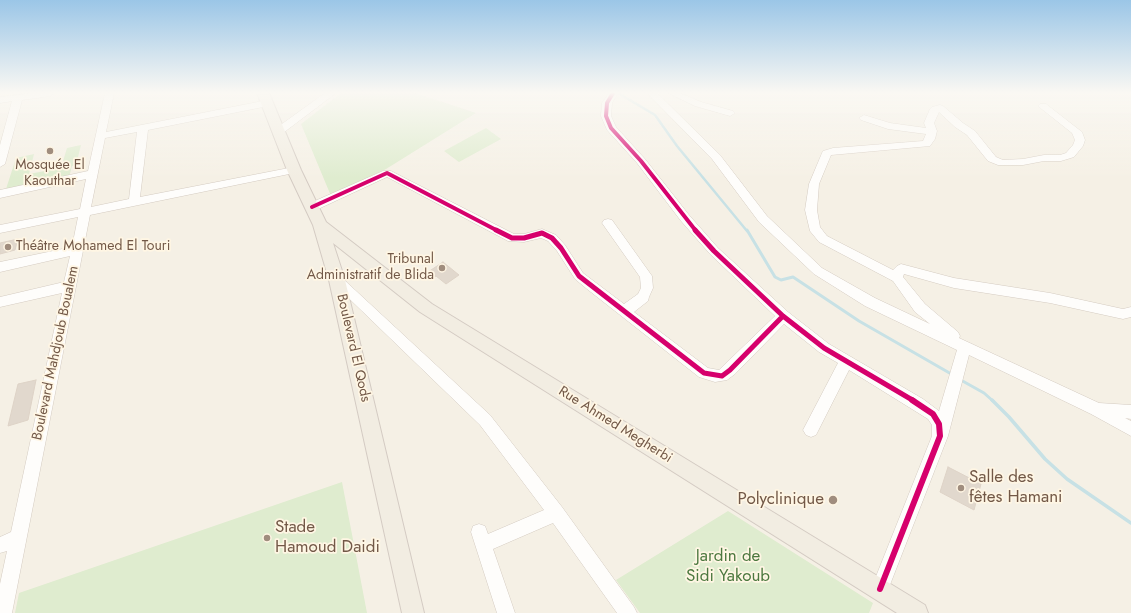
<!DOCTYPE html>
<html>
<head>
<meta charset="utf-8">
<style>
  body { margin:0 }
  canvas { display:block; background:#f5f0e5 }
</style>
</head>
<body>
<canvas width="1131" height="613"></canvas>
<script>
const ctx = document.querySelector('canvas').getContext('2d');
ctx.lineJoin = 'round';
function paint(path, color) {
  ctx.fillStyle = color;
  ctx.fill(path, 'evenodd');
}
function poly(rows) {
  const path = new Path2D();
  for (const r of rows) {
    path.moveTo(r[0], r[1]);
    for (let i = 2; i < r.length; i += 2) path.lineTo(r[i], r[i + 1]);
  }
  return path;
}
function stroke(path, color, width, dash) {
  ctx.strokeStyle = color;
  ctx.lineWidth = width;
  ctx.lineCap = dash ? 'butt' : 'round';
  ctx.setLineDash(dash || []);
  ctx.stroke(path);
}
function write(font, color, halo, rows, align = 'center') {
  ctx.font = font + ' Jost,sans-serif';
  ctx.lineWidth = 3.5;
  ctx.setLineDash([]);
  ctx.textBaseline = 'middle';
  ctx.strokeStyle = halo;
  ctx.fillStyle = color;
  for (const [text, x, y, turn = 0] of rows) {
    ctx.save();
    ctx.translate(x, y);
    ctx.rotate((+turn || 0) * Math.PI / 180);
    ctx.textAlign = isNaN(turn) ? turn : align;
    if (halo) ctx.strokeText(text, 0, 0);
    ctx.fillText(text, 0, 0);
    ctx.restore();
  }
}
const green = poly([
  [341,93,415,93,476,113,386,169,331,196,301,124],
  [486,128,501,139,459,162,444,151],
  [81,145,76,165,72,166,69,177,6,189,16,158,34,154,29,174,61,168,67,148],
  [342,482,367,613,15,613,19,593],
  [728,511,873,603,869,613,640,613,616,580]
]);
const streamFar2 = poly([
  [618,93,655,115,677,146,747,231]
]);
const streamFar1 = poly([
  [747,230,775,277,781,280,793,277,859,321,953,375],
  [959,379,984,393,993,401]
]);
const stream = poly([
  [992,400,1009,417,1045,459,1067,479,1131,523]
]);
const building = poly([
  [18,239,15,250,0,254,0,243,18,239],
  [443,262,459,275,446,284,436,276,431,279,425,274,443,262],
  [36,380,28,420,8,426,18,384,36,380],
  [948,467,981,484,974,510,940,492,948,467]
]);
const minor = poly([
  [33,93,55,93,50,96,22,100,5,164,0,167,0,145,12,101,0,103,0,97,33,93],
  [105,93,114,93,106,132,268,100,273,103,268,106,148,130,140,197,294,167,298,168,299,170,298,172,294,173,90,215,12,613,0,613,0,584,7,551,0,553,0,537,11,532,62,293,0,307,0,297,64,282,70,256,0,272,0,262,72,247,78,217,0,233,0,225,80,209,86,179,0,198,0,190,88,171,105,93],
  [137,132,129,199,91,207,105,138,137,132],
  [325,93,336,93,283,133,275,133,274,131,275,129,325,93],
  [609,93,618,93,612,103,611,116,616,127,645,159,689,215,718,248,788,312,829,344,923,399,939,411,957,350,865,306,814,274,759,222,712,159,647,93,657,93,720,155,767,216,822,268,875,298,930,324,915,312,893,281,819,242,810,231,805,210,809,184,822,153,823,151,833,148,923,141,926,134,888,129,861,120,859,118,864,115,890,123,926,128,924,123,930,109,932,107,940,105,943,106,963,123,975,131,996,157,1003,160,1023,159,1044,155,1060,155,1066,153,1073,145,1075,140,1072,133,1038,106,1040,104,1046,104,1082,132,1085,140,1083,146,1074,157,1061,161,1044,161,1023,165,998,165,988,161,967,135,955,127,939,112,934,123,937,131,935,139,930,146,831,155,819,184,817,210,820,227,827,236,893,270,897,266,901,264,954,278,1050,293,1123,309,1131,307,1131,317,1123,319,1050,303,954,288,904,274,903,277,925,304,958,332,960,336,959,338,1099,403,1131,405,1131,419,1125,418,1131,421,1131,436,1091,414,969,355,948,436,886,595,880,598,874,595,871,589,932,436,932,425,928,419,849,370,816,435,811,437,806,435,803,430,838,363,819,352,784,324,735,374,727,380,715,382,699,377,587,289,575,279,557,251,548,241,541,238,524,242,508,241,387,177,316,210,308,210,306,207,308,204,383,171,391,171,514,234,524,234,542,229,556,235,565,245,583,273,624,304,638,294,641,288,640,277,602,223,604,220,608,219,612,220,652,276,653,288,649,297,648,301,634,312,708,368,719,370,775,316,710,254,681,221,637,163,607,130,601,116,602,103,609,93],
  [668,93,680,93,701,102,733,111,735,113,730,116,695,106,668,93],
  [337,275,341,277,490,415,562,507,634,607,637,613,617,613,553,523,493,549,515,613,497,613,471,532,473,526,479,524,485,526,488,534,544,510,480,425,333,283,331,280,333,277,337,275]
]);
const major = poly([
  [257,93,269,93,301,170,326,222,432,304,925,605,928,613,897,613,420,312,333,243,345,280,424,613,402,613,329,280,313,225,287,170,257,93]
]);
const cyclewayFar2 = poly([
  [613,93,607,103,606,116,611,128,641,161,696,231],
  [312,207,387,173,498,231]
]);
const cyclewayFar1 = poly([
  [496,230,512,238,524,238,542,233,552,238,561,248,579,276,704,373,722,376,730,370,783,316],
  [695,230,714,251,783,316,824,348,914,401]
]);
const cycleway = poly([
  [880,589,940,436,939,424,933,414,912,400]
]);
const markers = [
  [50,151,4,"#a08d7e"],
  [8,247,4,"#a08d7e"],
  [442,268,4,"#a08d7e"],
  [961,488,4,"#a08d7e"],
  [833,500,5,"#a08d7e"],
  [267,538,4,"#a08d7e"]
];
const poiNames = [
  ["Mosquée El",50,166],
  ["Kaouthar",50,182],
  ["Théâtre Mohamed El Touri",16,247,"left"],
  ["Tribunal",434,260,"right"],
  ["Administratif de Blida",434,276,"right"]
];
const streetNames = [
  ["Boulevard El Qods",353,348,77],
  ["Boulevard Mahdjoub Boualem",56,353,-78],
  ["Rue Ahmed Megherbi",615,425,32]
];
const nearPoinames = [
  ["Salle des",969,478],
  ["fêtes Hamani",969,498],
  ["Polyclinique",824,500,"right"],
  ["Stade",275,528],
  ["Hamoud Daidi",275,548]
];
const nearParknames = [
  ["Jardin de",728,557],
  ["Sidi Yakoub",728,577]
];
paint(green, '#dfeccf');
stroke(streamFar2, '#c7e1e5', 2.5);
stroke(streamFar1, '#c7e1e5', 3);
stroke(stream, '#c7e1e5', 3.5);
paint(building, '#e1d8cd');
stroke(building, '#ded3c7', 1);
stroke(minor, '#d4cbc1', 1);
stroke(major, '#d4cbc3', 2);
paint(minor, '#fefdfb');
paint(major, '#f2ede2');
stroke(cyclewayFar2, '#d6006c', 4);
stroke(cyclewayFar1, '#d6006c', 5);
stroke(cycleway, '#d6006c', 6);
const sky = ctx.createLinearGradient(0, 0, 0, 178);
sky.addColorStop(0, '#9bc6e7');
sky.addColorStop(0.52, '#faf8f3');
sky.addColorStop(1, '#faf8f300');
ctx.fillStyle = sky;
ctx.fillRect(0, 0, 1131, 178);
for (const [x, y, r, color] of markers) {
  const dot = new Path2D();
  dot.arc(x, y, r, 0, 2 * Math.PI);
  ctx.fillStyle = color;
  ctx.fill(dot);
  stroke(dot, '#fff6e4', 1.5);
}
write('14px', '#725847', '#fff6e4', poiNames);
write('14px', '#725847', '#fff6e4', streetNames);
write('17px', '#725847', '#fff6e4', nearPoinames, 'left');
write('17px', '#4c783f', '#fff6e4', nearParknames);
</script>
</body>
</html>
